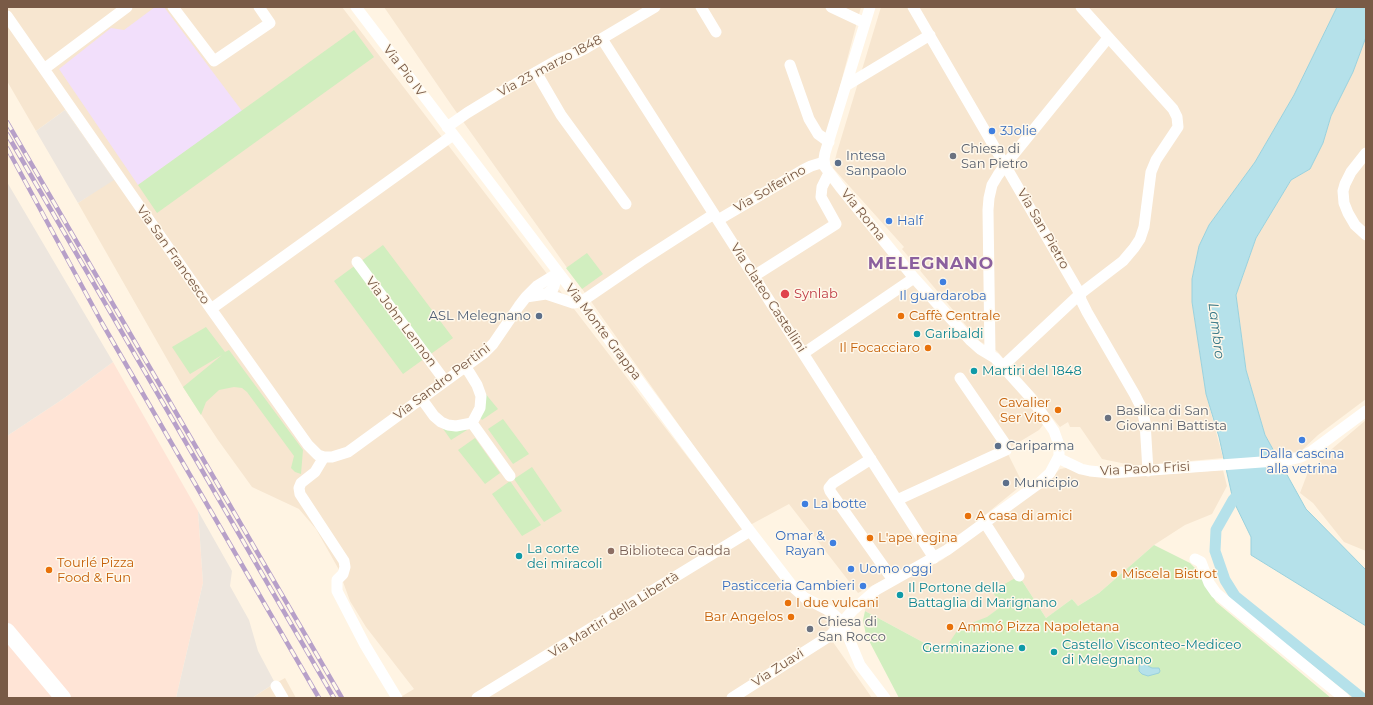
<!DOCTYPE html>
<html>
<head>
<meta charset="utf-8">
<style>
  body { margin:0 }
  #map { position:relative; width:1373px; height:705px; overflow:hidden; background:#fff4e3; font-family:Montserrat,sans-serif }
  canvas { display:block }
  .frame { position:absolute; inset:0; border:8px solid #795a46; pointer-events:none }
</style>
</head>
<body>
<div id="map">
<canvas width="1373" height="705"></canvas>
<div class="frame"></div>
</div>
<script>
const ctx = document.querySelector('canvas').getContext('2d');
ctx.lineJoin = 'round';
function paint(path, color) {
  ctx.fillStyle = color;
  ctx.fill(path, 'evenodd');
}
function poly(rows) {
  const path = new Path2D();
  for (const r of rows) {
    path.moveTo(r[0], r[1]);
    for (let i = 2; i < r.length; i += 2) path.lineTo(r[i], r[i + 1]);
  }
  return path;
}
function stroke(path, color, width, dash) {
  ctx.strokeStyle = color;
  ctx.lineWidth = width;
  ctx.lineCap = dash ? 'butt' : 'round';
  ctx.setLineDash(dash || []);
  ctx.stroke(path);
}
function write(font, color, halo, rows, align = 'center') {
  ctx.font = font + ' Montserrat,sans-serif';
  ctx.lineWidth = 3;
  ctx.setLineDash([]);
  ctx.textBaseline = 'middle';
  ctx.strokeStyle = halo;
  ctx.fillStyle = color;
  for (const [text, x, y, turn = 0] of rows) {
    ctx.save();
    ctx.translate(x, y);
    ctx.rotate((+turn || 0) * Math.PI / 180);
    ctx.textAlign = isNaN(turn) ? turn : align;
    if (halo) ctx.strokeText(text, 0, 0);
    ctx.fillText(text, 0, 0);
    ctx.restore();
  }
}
const residential = poly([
  [7,7,342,7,750,538,824,613,833,642,872,698,399,698,414,689,366,627,350,601,338,568,316,529,299,509,252,487,218,440,183,387,78,203,113,179,65,110,36,131,7,81],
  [384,7,861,7,822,154,822,166,1025,399,1043,425,1039,430,1006,450,1023,484,942,550,858,593,789,504,750,525,452,106],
  [881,7,1337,7,1294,95,1255,162,1209,225,1199,246,1192,279,1192,302,1206,394,1223,458,1136,466,1102,459,1080,427,1070,427,1068,422,1060,427,997,351,979,341,902,249,904,247,833,168,837,152],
  [1366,37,1366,399,1318,435,1300,452,1275,453,1265,435,1246,370,1236,295,1256,238,1291,180,1310,169,1323,143,1331,116,1353,72],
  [1366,420,1366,551,1344,542,1313,503,1300,493,1308,472,1333,448],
  [1066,468,1113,478,1223,470,1227,486,1212,514,1185,525,1154,545,1099,593,1078,606,1072,599,1046,618,1019,576,996,597,999,608,943,653,865,611,863,602,909,577,942,560,1039,489,1060,469],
  [285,678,296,698,252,698,269,687]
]);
const commercial = poly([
  [113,362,198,511,203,583,176,698,70,698,7,622,7,436,63,399],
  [7,641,54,698,7,698]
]);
const industrial = poly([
  [65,110,114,180,78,203,36,131],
  [7,182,113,362,63,399,7,436],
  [198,511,232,571,230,586,249,620,258,651,275,683,252,698,176,698,203,583]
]);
const education = poly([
  [155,7,164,7,242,111,138,185,59,69,111,28,124,30]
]);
const green = poly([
  [354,30,374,57,157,213,138,185],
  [383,245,453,338,403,374,334,281],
  [587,253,603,274,582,289,566,268],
  [206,327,225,352,229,350,303,450,301,474,295,472,291,468,294,456,247,392,242,388,234,387,219,390,206,402,201,415,183,387,222,355,190,374,172,347],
  [475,381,498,409,482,420,477,414],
  [434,416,463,425,467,430,451,440],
  [503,419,529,454,513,464,488,429],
  [475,438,500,473,485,484,458,450],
  [532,467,562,511,544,522,514,479],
  [510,481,541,525,522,536,492,494],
  [1154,545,1190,563,1196,569,1216,602,1331,698,899,698,866,635,863,620,865,611,943,653,949,643,959,628,987,617,999,608,996,597,992,591,1019,576,1046,618,1072,599,1078,606,1099,593]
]);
const water = poly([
  [1337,7,1366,7,1366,37,1353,72,1331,116,1323,143,1310,169,1291,180,1256,238,1236,295,1246,370,1265,435,1306,509,1366,570,1366,626,1251,555,1251,537,1233,500,1219,437,1206,394,1192,302,1192,279,1199,246,1209,225,1255,162,1294,95,1337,7],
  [1143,659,1147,660,1148,666,1152,668,1159,668,1160,671,1159,673,1148,676,1142,674,1139,671,1139,666,1143,659]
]);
const canal = poly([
  [1243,489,1233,500,1216,530,1215,551,1225,580,1235,596,1362,698]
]);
const street = poly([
  [173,7,214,61,270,23,259,7],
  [356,7,581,302,750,531,794,588,805,598,830,611,842,622,860,665,885,698],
  [701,7,716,32],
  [831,7,865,23],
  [913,7,1080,294,1081,300,1087,312,1135,395,1141,407,1145,422,1148,471],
  [7,16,211,309,308,445,318,455,324,457,332,457,348,452,484,353,493,344,519,306,526,297,546,294,553,289,558,273],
  [602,39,934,558],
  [790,65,809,119,818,134,829,142],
  [44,69,127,7],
  [536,72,561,115,626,204],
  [847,85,930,35],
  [447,127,467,113,503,91,559,59,576,53,586,48,655,7],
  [1366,153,1351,172,1345,184,1343,191,1344,203,1348,213,1355,225,1366,235],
  [718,220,803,170,811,166,824,162],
  [357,262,445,381],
  [754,276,836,224,821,197,822,187,829,173],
  [546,294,573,303,581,302,641,261,714,214],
  [526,297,537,286,558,273],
  [211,309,453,135],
  [804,353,914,278],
  [990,354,988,210,989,198,992,185,998,175,1005,165,1108,38],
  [1003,366,1080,294,1123,261,1134,248,1140,239,1144,227,1151,172,1156,160,1178,127,1177,117,1173,109,1081,7],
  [421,398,434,416,441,422,448,425,456,426,472,423,480,408,481,396,477,385,469,372,464,367],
  [472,423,510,476],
  [324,457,315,472,301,483,299,488,300,494,344,561,345,567,343,574,337,580,337,591,365,645,397,698],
  [1058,458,1081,469,1090,471,1111,473,1289,460,1301,457,1312,451,1366,411],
  [871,459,833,483,829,488,830,491,893,580],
  [897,500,1006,450,1004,442,960,378],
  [985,523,1019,576],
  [1195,559,1201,562,1209,583,1216,593,1344,698],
  [276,686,283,698],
  [477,698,750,531],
  [732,698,831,635,853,610,876,590,947,550,1038,484,1050,473,1059,456,1059,445,1054,431,1032,399,995,358,980,349,971,341,914,278,840,187,825,167,824,159,825,153,870,7]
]);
const secondary = poly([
  [7,631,63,698]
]);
const rail = poly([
  [7,122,342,698],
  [7,134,334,698],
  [7,148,102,323,319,698]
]);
const markers = [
  [992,131,4,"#3f7fe0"],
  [953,156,4,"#6b7280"],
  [838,163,4,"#5c6f8a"],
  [889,221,4,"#3f7fe0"],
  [943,282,4,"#3f7fe0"],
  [785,294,5,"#e0444e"],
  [539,316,4,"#5c6f8a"],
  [901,316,4,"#e8710a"],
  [917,334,4,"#0f9aa8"],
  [928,348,4,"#e8710a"],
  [974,371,4,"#0f9aa8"],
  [1058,410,4,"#e8710a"],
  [1108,418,4,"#6b7280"],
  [1302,440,4,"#3f7fe0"],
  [998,446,4,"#5c6f8a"],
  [1006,483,4,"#5c6f8a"],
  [805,504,4,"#3f7fe0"],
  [968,516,4,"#e8710a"],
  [870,538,4,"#e8710a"],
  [833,543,4,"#3f7fe0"],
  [611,551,4,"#8d6e63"],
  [519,556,4,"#0f9aa8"],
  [851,569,4,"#3f7fe0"],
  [49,570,4,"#e8710a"],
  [1114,574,4,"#e8710a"],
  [863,586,4,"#3f7fe0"],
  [900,595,4,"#0f9aa8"],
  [788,603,4,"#e8710a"],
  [791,617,4,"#e8710a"],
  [950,627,4,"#e8710a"],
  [810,629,4,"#6b7280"],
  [1022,648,4,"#0f9aa8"],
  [1054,652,4,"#0f9aa8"]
];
const streetNames = [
  ["Via 23 marzo 1848",550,66,-28],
  ["Via Pio IV",404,71,53],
  ["Via Solferino",770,189,-30],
  ["Via Roma",863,215,51],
  ["Via San Pietro",1043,229,60],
  ["Via San Francesco",173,255,55],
  ["Via Clateo Castellini",768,298,57],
  ["Via John Lennon",401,322,53],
  ["Via Monte Grappa",603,332,53],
  ["Via Sandro Pertini",442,382,-37],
  ["Via Paolo Frisi",1145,469,-3],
  ["Via Martiri della Libertà",614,615,-32],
  ["Via Zuavi",778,668,-33]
];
const shopNames = [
  ["3Jolie",1000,131],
  ["Half",897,221],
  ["Il guardaroba",943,296,"center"],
  ["Dalla cascina",1302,454,"center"],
  ["alla vetrina",1302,469,"center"],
  ["La botte",813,504],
  ["Omar &",825,536,"right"],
  ["Rayan",825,551,"right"],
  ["Uomo oggi",859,569],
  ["Pasticceria Cambieri",855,586,"right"]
];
const worshipNames = [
  ["Chiesa di",961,149],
  ["San Pietro",961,164],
  ["Basilica di San",1116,411],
  ["Giovanni Battista",1116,426],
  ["Chiesa di",818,622],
  ["San Rocco",818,637]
];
const serviceNames = [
  ["Intesa",846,156],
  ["Sanpaolo",846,171],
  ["ASL Melegnano",531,316,"right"],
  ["Cariparma",1006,446],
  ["Municipio",1014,483]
];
const healthNames = [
  ["Synlab",794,294]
];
const foodNames = [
  ["Caffè Centrale",909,316],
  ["Il Focacciaro",920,348,"right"],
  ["Cavalier",1050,403,"right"],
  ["Ser Vito",1050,418,"right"],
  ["A casa di amici",976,516],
  ["L'ape regina",878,538],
  ["Tourlé Pizza",57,563],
  ["Food & Fun",57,578],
  ["Miscela Bistrot",1122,574],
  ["I due vulcani",796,603],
  ["Bar Angelos",783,617,"right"],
  ["Ammó Pizza Napoletana",958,627]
];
const cultureNames = [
  ["Garibaldi",925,334],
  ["Martiri del 1848",982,371],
  ["La corte",527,549],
  ["dei miracoli",527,564],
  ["Il Portone della",908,588],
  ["Battaglia di Marignano",908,603],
  ["Castello Visconteo-Mediceo",1062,645],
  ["di Melegnano",1062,660],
  ["Germinazione",1014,648,"right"]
];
const educationNames = [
  ["Biblioteca Gadda",619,551]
];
const waterNames = [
  ["Lambro",1216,331,83]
];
const districtNames = [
  ["MELEGNANO",931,264]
];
paint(residential, '#f7e6d0');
paint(commercial, '#ffe4d6');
paint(industrial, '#ede6de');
paint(education, '#f2dffb');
paint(green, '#d1eebf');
paint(water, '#b5e1ea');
stroke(water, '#9ad1dd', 1);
stroke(canal, '#b5e1ea', 11);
stroke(street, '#fff', 11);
stroke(secondary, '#fff', 16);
stroke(rail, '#b7a0c9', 4.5);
stroke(rail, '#fff8eb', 3, [9]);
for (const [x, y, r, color] of markers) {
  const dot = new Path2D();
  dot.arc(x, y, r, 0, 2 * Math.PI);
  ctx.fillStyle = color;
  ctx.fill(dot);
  stroke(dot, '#fff8eb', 1.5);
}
write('13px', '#795a46', '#fff8eb', streetNames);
write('13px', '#366cbe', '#fff8eb', shopNames, 'left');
write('13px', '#5b616d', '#fff8eb', worshipNames, 'left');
write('13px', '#4e5e75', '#fff8eb', serviceNames, 'left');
write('13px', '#be3a42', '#fff8eb', healthNames, 'left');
write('13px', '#c56008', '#fff8eb', foodNames, 'left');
write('13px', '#0d838f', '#fff8eb', cultureNames, 'left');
write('13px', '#785e54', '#fff8eb', educationNames, 'left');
write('italic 14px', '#3a7988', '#fff8eb', waterNames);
ctx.letterSpacing = '1px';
write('bold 17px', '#8b609e', '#fff8eb', districtNames);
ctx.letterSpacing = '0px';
</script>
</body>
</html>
